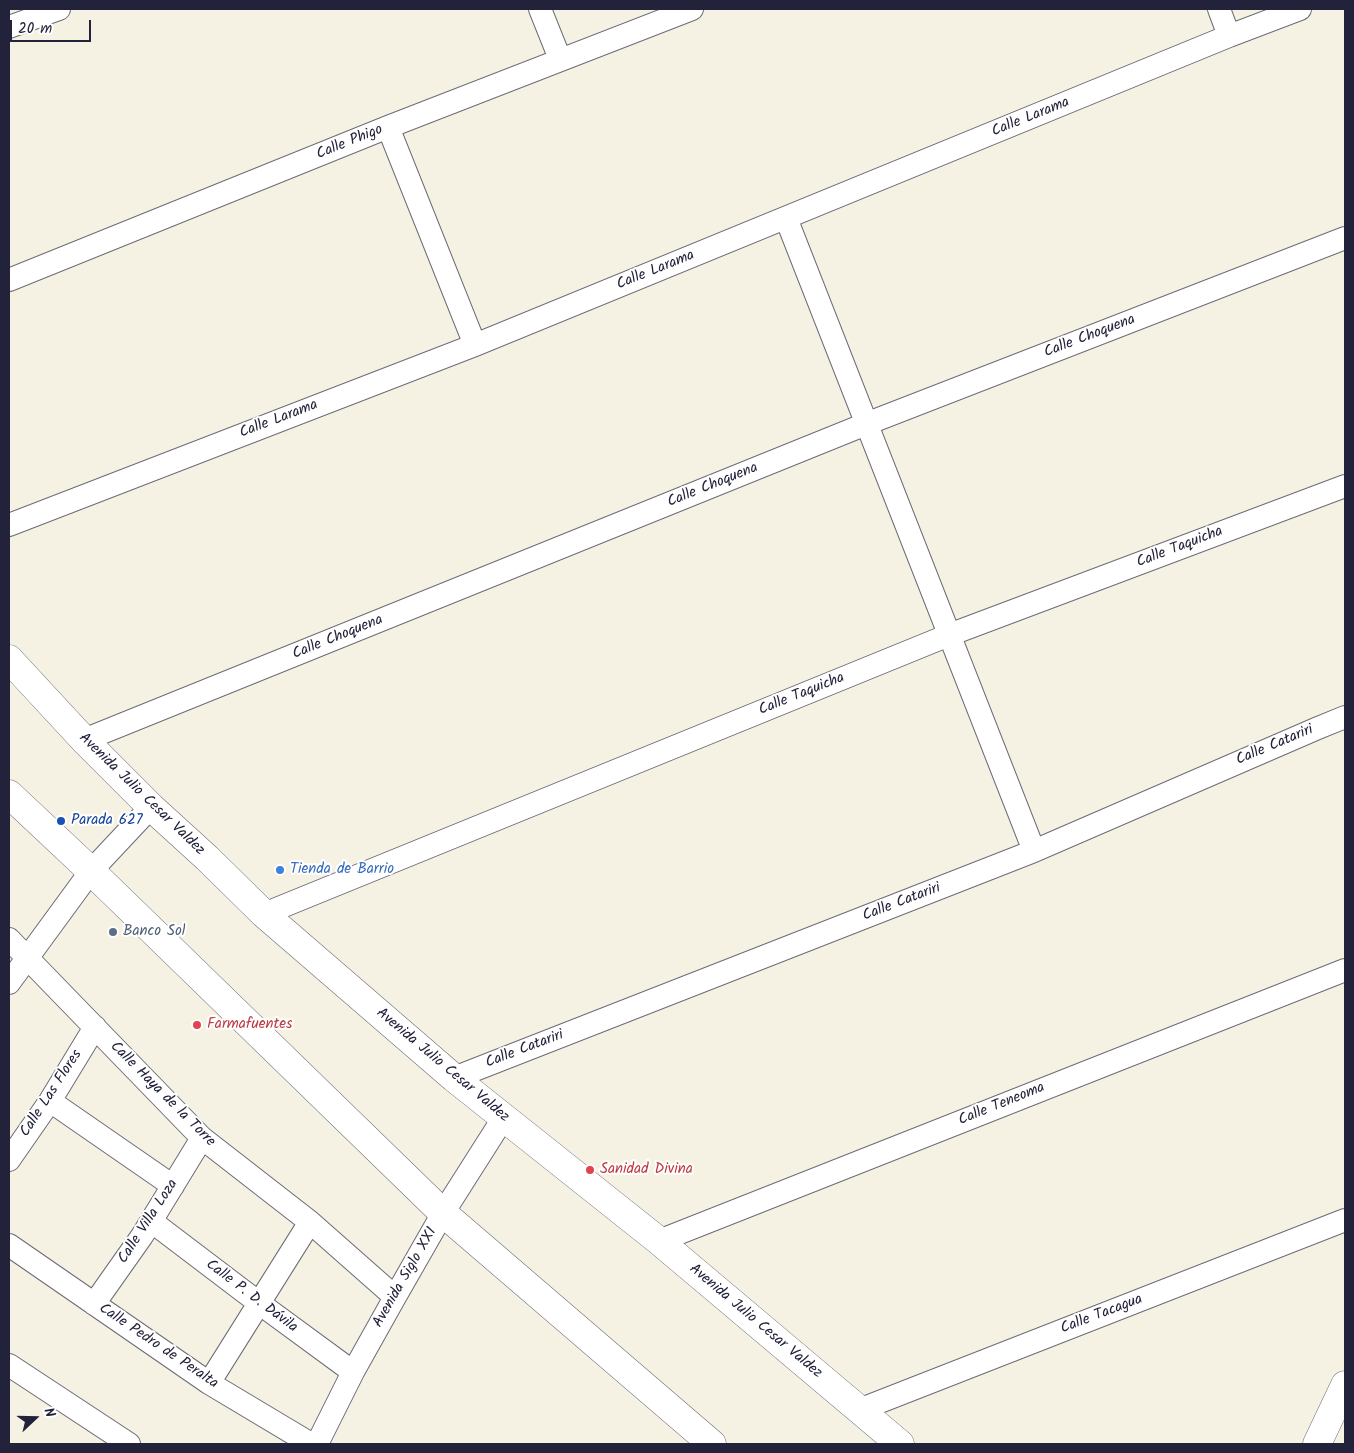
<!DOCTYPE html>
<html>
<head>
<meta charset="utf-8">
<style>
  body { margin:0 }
  #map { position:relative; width:1354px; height:1453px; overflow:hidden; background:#f6f2e3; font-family:Kalam,sans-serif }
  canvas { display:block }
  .frame { position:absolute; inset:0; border:10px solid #22223b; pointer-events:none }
  .north { position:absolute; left:10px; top:1393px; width:50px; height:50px; -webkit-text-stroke:4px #fff; paint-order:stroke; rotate:69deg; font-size:14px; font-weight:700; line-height:20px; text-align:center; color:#22223b }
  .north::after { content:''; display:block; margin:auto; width:18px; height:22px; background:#22223b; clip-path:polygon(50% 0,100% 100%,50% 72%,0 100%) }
  .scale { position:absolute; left:10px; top:20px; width:81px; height:22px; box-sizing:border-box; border:2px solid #22223b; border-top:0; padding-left:6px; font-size:15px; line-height:18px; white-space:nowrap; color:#22223b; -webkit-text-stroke:4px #fff; paint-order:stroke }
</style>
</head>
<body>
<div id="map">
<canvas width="1354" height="1453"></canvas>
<div class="frame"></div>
<div class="north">N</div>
<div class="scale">20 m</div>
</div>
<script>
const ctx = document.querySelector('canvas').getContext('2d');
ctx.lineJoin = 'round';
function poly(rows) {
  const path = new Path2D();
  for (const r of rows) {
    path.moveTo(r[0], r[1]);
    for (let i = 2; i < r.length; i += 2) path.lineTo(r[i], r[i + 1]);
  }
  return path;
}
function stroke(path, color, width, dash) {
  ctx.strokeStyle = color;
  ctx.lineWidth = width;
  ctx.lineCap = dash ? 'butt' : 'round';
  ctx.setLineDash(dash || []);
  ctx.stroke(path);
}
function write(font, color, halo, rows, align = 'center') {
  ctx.font = font + ' Kalam,sans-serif';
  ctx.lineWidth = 4;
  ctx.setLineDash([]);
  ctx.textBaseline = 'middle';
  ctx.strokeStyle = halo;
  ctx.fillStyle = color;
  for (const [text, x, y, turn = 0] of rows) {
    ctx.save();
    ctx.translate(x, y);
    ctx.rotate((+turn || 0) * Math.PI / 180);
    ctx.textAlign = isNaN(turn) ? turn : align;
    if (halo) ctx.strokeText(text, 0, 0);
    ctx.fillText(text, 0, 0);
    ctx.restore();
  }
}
const minor = poly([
  [540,9,560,59],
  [1219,9,1229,36],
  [9,27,59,9],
  [388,127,475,345],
  [786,218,1034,851],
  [9,280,388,127,692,9],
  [9,525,475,345,1229,36,1300,9],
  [84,740,866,424,1345,238],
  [264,914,949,635,1345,486],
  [9,939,202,1138,310,1222,395,1297],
  [9,983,91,871,151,807],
  [454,1078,1034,851,1318,728,1345,717],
  [50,1101,173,1186],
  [9,1160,50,1101,95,1027],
  [151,1221,259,1303,353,1372],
  [659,1241,1345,970],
  [9,1245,209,1383,311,1444],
  [94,1304,142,1236,202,1138],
  [9,1365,129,1444],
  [209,1383,310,1222],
  [859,1410,1345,1220],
  [317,1444,353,1372,395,1297,443,1213,504,1117]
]);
const tertiary = poly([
  [1317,1444,1345,1385]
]);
const secondary = poly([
  [9,659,84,740,151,807,207,858,264,914,454,1078,659,1241,900,1444],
  [9,794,91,871,443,1213,712,1444]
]);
const markers = [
  [61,821,5,"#1a4fb4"],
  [280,870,5,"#3f7fe0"],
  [113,932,5,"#5c6f8a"],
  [197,1025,5,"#e0444e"],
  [590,1170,5,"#e0444e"]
];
const streetNames = [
  ["Calle Larama",1031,118,-22],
  ["Calle Phigo",350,143,-22],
  ["Calle Larama",656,271,-22],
  ["Calle Choquena",1090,337,-21],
  ["Calle Larama",279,420,-21],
  ["Calle Choquena",713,486,-22],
  ["Calle Taquicha",1180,548,-21],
  ["Calle Choquena",338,638,-22],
  ["Calle Taquicha",802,695,-22],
  ["Calle Catariri",1275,746,-23],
  ["Avenida Julio Cesar Valdez",141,795,44],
  ["Calle Catariri",902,903,-21],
  ["Calle Catariri",525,1050,-21],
  ["Avenida Julio Cesar Valdez",442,1066,40],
  ["Calle Las Flores",52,1094,-57],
  ["Calle Haya de la Torre",162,1095,45],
  ["Calle Teneoma",1002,1105,-22],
  ["Calle Villa Loza",149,1222,-57],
  ["Avenida Siglo XXI",406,1278,-60],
  ["Calle P. D. Dávila",251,1297,37],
  ["Calle Tacagua",1102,1315,-21],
  ["Avenida Julio Cesar Valdez",755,1322,40],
  ["Calle Pedro de Peralta",158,1347,34]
];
const transitNames = [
  ["Parada 627",71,821]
];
const shopNames = [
  ["Tienda de Barrio",290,870]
];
const serviceNames = [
  ["Banco Sol",123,932]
];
const healthNames = [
  ["Farmafuentes",207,1025],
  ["Sanidad Divina",600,1170]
];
stroke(minor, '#6c6b76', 24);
stroke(tertiary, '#6c6b76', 29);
stroke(secondary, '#6c6b76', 29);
stroke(minor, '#fff', 22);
stroke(tertiary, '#fff', 28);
stroke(secondary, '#fff', 28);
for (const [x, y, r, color] of markers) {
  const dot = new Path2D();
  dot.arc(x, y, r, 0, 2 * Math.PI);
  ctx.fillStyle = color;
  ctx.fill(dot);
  stroke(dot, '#fff', 2);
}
write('15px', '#22223b', '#fff', streetNames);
write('15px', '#164399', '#fff', transitNames, 'left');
write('15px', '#366cbe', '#fff', shopNames, 'left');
write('15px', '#4e5e75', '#fff', serviceNames, 'left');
write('15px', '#be3a42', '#fff', healthNames, 'left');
</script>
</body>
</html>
